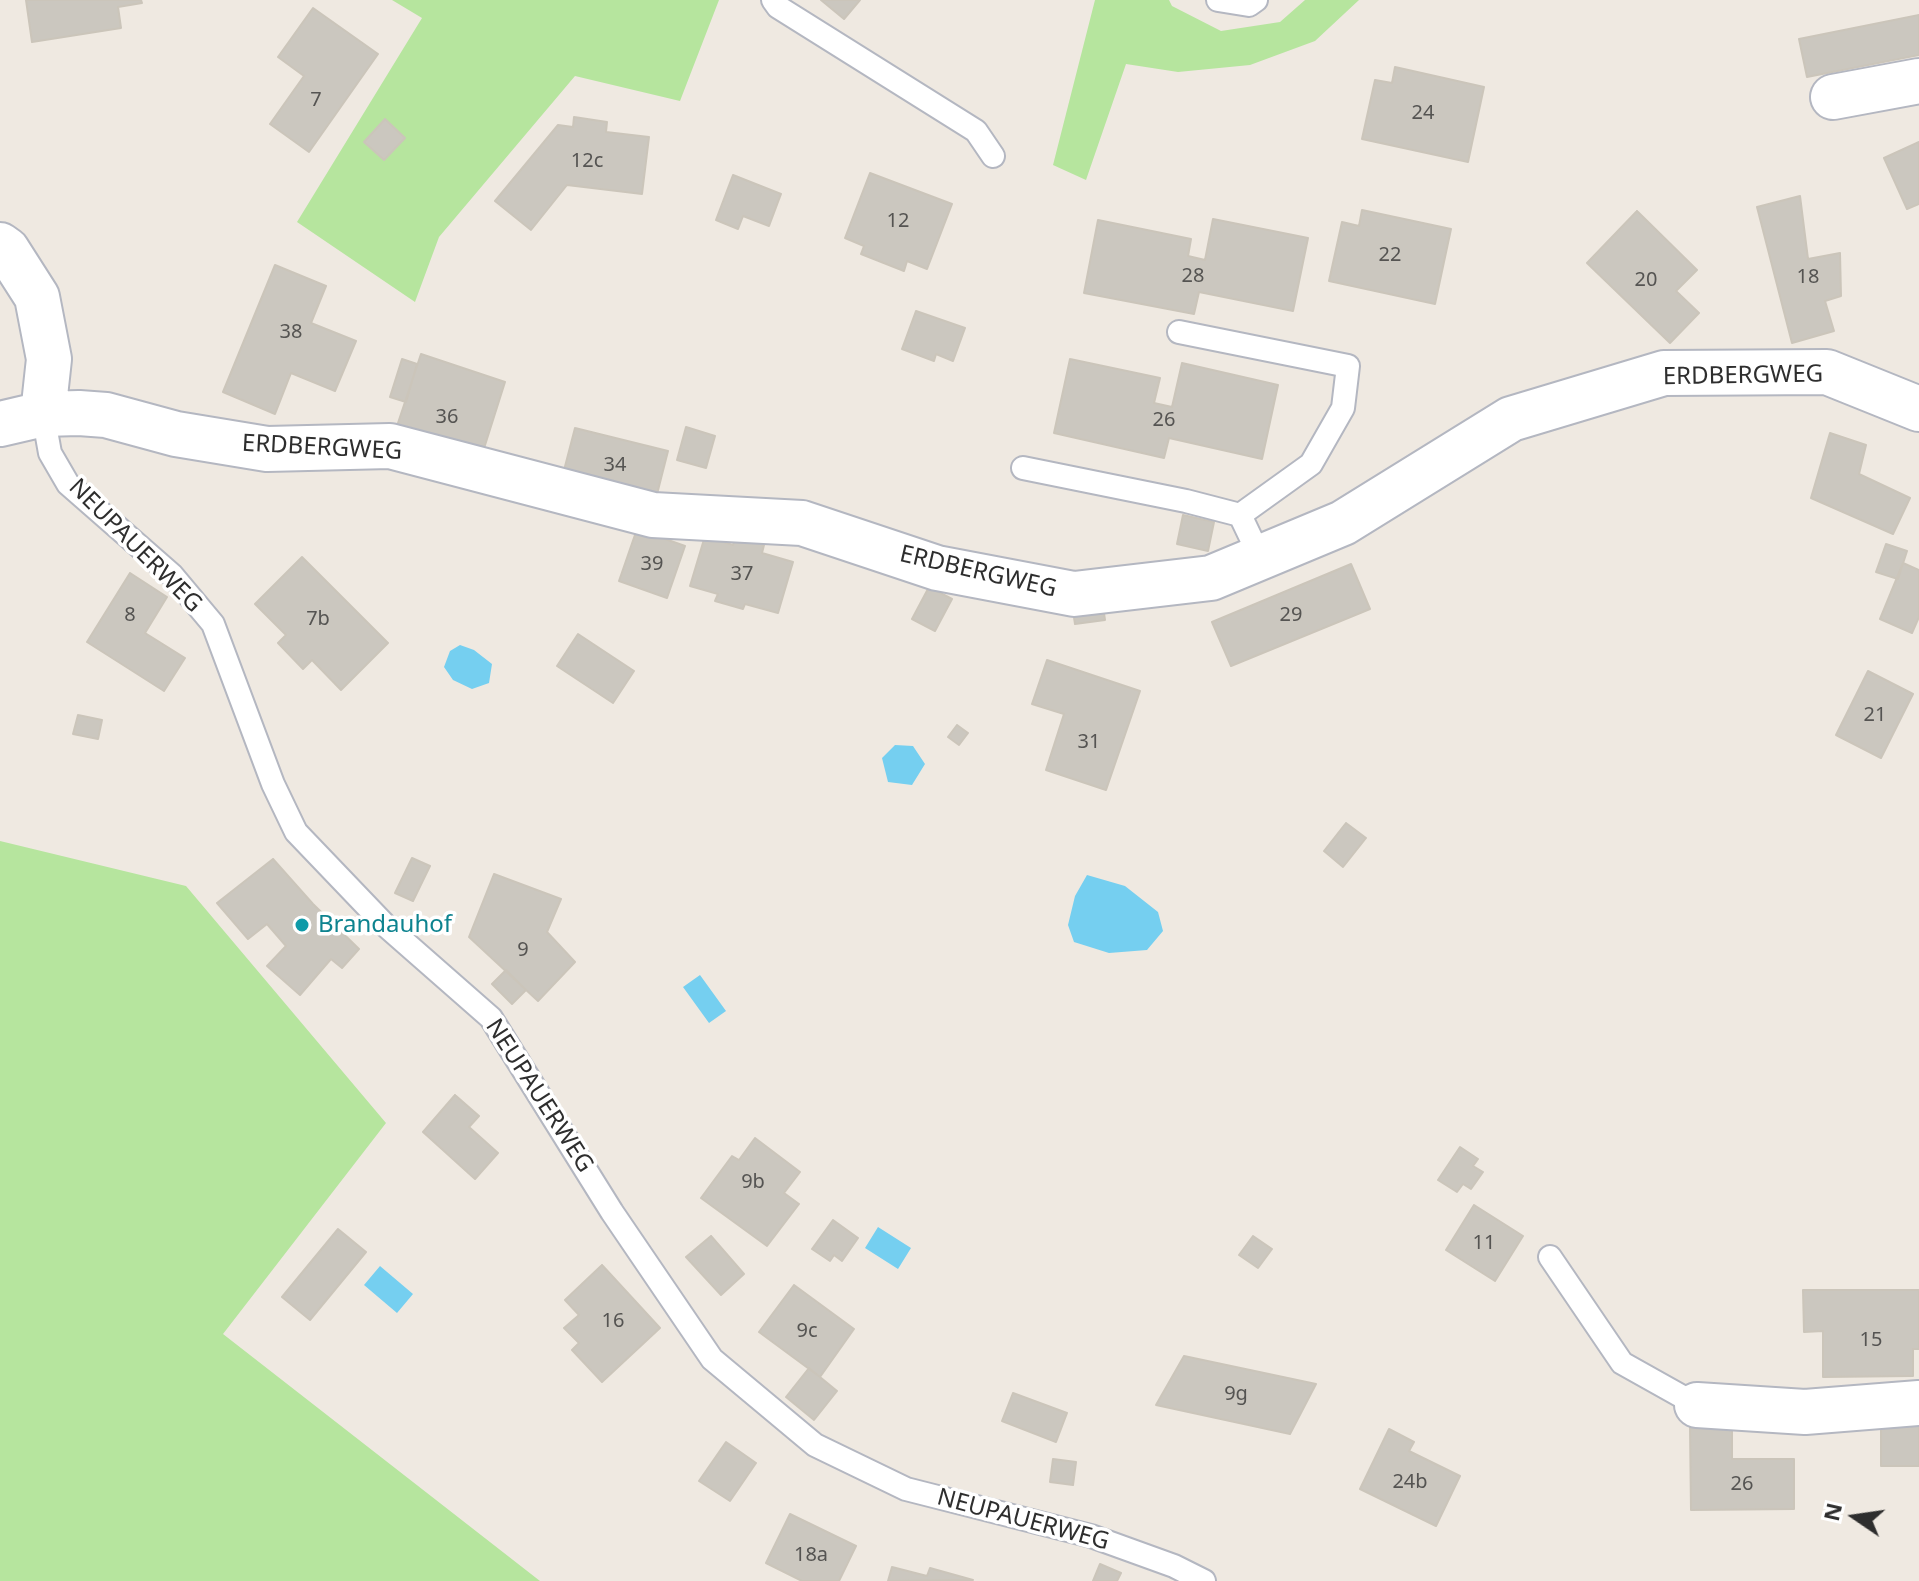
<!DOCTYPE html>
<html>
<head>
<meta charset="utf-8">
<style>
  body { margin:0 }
  #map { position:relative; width:1919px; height:1581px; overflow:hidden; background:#efe9e1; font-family:"Noto Sans",sans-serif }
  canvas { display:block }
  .north { position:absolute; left:1815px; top:1477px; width:80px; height:80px; -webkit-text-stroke:6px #fff; paint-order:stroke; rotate:283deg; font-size:22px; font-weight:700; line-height:32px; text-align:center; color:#2e2e2e }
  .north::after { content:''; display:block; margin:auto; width:28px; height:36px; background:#2e2e2e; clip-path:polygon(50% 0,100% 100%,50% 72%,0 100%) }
</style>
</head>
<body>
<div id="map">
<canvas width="1919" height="1581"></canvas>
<div class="north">N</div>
</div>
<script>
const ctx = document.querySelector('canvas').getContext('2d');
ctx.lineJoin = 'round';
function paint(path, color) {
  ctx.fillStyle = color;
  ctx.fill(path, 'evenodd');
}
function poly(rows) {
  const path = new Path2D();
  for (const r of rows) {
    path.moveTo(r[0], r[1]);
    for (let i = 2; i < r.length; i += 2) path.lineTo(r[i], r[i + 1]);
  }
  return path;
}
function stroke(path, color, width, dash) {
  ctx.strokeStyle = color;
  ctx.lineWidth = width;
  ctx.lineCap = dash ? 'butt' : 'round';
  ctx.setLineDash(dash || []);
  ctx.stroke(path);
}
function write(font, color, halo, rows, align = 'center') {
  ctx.font = font + ' "Noto Sans",sans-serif';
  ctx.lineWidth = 7;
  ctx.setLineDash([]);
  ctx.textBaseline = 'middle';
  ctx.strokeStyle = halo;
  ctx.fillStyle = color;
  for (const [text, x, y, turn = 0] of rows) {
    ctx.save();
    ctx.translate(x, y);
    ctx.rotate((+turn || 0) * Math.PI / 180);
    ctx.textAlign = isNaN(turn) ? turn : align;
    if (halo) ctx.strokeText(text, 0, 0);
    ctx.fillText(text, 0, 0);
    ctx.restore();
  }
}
const green = poly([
  [392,0,719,0,680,101,575,76,439,237,415,302,297,222,422,18],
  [1095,0,1169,0,1172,6,1221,31,1280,22,1305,0,1359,0,1315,41,1250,65,1178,72,1126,64,1086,180,1053,165],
  [0,841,186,886,386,1123,223,1334,540,1581,0,1581]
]);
const water = poly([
  [460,645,474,650,492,664,489,683,472,689,453,680,444,667,450,651],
  [895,745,913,746,925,764,912,785,888,782,882,758],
  [1087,875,1125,886,1158,912,1163,931,1147,950,1109,953,1074,942,1068,925,1075,896],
  [700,975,726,1011,709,1023,683,987],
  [878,1227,911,1248,898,1269,865,1248],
  [380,1266,413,1294,397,1313,364,1285]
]);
const building = poly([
  [26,0,141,0,142,3,118,7,121,28,32,42,26,0],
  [821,0,860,0,844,19,821,0],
  [313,8,378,54,309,152,270,124,304,76,278,57,313,8],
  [1919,15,1919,55,1807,77,1799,39,1919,15],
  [1395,67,1484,87,1468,162,1362,139,1375,80,1392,83,1395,67],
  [574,117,607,122,606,132,649,137,642,194,567,185,531,230,495,201,558,125,573,127,574,117],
  [385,119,405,138,384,160,364,142,385,119],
  [1919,142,1919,204,1907,209,1884,158,1919,142],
  [870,173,952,204,927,269,907,261,904,271,861,254,864,246,845,238,870,173],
  [733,175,781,194,769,226,743,216,738,229,716,220,733,175],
  [1800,196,1808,259,1840,253,1841,296,1825,301,1834,331,1792,343,1757,207,1800,196],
  [1362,210,1451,229,1435,304,1329,281,1342,222,1359,226,1362,210],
  [1637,211,1697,270,1676,291,1699,313,1670,343,1587,263,1637,211],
  [1213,219,1308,238,1293,311,1199,292,1194,314,1084,293,1098,220,1191,239,1188,256,1205,260,1213,219],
  [275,265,326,286,311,323,356,341,335,391,291,373,275,414,223,392,275,265],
  [916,311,965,328,953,361,936,354,934,361,902,349,916,311],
  [421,354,505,382,480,461,395,432,421,354],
  [402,359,417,364,406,402,390,397,402,359],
  [1070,359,1160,378,1154,403,1172,407,1182,363,1278,385,1262,459,1169,438,1164,458,1054,433,1070,359],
  [686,427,715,436,706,468,677,460,686,427],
  [575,428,668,451,655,502,562,478,575,428],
  [1830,433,1866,445,1859,474,1910,498,1893,534,1811,498,1830,433],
  [1183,515,1214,522,1208,551,1177,544,1183,515],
  [637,529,685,546,667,598,619,581,637,529],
  [705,536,733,545,735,537,764,545,762,553,793,562,778,613,745,604,743,609,715,601,718,594,690,586,705,536],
  [1886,544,1907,551,1898,579,1876,572,1886,544],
  [302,557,388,643,341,690,312,660,303,669,278,643,286,635,255,604,302,557],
  [1903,563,1919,570,1919,617,1912,633,1880,619,1903,563],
  [1351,564,1370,609,1231,666,1212,622,1351,564],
  [130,573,167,597,145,633,185,658,164,691,87,642,130,573],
  [929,587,952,599,935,631,912,619,929,587],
  [1102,600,1105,620,1075,624,1072,604,1102,600],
  [578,634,634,671,613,703,557,666,578,634],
  [1047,660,1140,691,1106,790,1046,770,1064,714,1032,704,1047,660],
  [1868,671,1913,694,1881,758,1836,735,1868,671],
  [78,715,102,720,98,739,73,734,78,715],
  [957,725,968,733,959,745,948,737,957,725],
  [1346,823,1366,838,1343,867,1324,851,1346,823],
  [412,858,430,866,413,901,395,893,412,858],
  [273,859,313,904,359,949,342,968,331,959,300,995,267,966,286,946,267,924,248,939,217,903,273,859],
  [494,874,561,899,547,932,575,962,538,1001,469,937,494,874],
  [506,970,526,990,512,1004,492,984,506,970],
  [455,1095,479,1116,469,1127,498,1153,475,1179,423,1132,455,1095],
  [755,1138,800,1172,784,1193,799,1204,767,1246,701,1198,732,1156,739,1160,755,1138],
  [1460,1147,1478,1159,1473,1166,1483,1172,1471,1189,1463,1184,1457,1192,1438,1180,1460,1147],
  [1474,1205,1523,1236,1495,1281,1446,1250,1474,1205],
  [833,1220,858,1238,842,1261,834,1255,830,1261,812,1249,833,1220],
  [338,1229,366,1252,310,1320,282,1297,338,1229],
  [711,1236,744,1274,721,1295,686,1257,711,1236],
  [1253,1236,1272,1249,1258,1268,1239,1255,1253,1236],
  [602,1265,660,1328,602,1382,572,1350,579,1343,564,1328,579,1315,565,1300,602,1265],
  [794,1285,854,1329,820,1377,759,1332,794,1285],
  [1803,1290,1919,1290,1919,1349,1913,1349,1913,1376,1823,1377,1823,1331,1804,1332,1803,1290],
  [1184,1356,1316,1384,1290,1434,1156,1405,1184,1356],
  [809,1368,837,1391,814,1420,786,1397,809,1368],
  [1013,1393,1067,1413,1056,1442,1002,1421,1013,1393],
  [1919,1422,1919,1466,1881,1466,1881,1423,1919,1422],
  [1690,1426,1732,1426,1732,1459,1794,1459,1794,1509,1691,1510,1690,1426],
  [1389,1429,1414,1442,1409,1451,1460,1476,1436,1526,1360,1489,1389,1429],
  [726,1442,756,1463,730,1501,699,1481,726,1442],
  [1053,1459,1076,1462,1073,1485,1050,1482,1053,1459],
  [790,1514,856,1546,839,1581,802,1581,766,1563,790,1514],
  [1100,1564,1121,1573,1117,1581,1093,1581,1100,1564],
  [892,1567,927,1576,930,1568,973,1580,888,1581,892,1567]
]);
const service = poly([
  [773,0,778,7,976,131,993,156],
  [1218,0,1249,5,1256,0],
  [1179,332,1348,366,1343,408,1311,464,1240,515],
  [43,414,50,453,68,484,172,575,213,624,273,784,296,832,385,925,491,1018,612,1212,712,1359,815,1445,906,1489,1091,1536,1174,1566,1204,1581],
  [1023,468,1186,501,1240,515,1261,559],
  [1550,1257,1622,1363,1697,1405]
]);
const minor = poly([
  [1833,97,1919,81],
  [0,245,7,250,37,297,49,359,43,414],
  [0,424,43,414,79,413,106,415,176,434,267,449,390,446,653,515,802,523,937,568,1074,594,1211,578,1343,523,1511,419,1664,373,1827,372,1919,409],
  [1697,1405,1805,1412,1919,1403]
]);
const markers = [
  [302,925,8,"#0f9aa8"]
];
const numberNames = [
  ["7",316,100],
  ["24",1423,113],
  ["12c",587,161],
  ["12",898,221],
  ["22",1390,255],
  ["28",1193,276],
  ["18",1808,277],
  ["20",1646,280],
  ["38",291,332],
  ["36",447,417],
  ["26",1164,420],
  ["34",615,465],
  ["39",652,564],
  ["37",742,574],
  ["8",130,615],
  ["29",1291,615],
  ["7b",318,619],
  ["21",1875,715],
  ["31",1089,742],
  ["9",523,950],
  ["9b",753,1182],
  ["11",1484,1243],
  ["16",613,1321],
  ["9c",807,1331],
  ["15",1871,1340],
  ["9g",1236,1394],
  ["24b",1410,1482],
  ["26",1742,1484],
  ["18a",811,1555]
];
const streetNames = [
  ["ERDBERGWEG",1743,376,-1],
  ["ERDBERGWEG",322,448,3],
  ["NEUPAUERWEG",135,546,45],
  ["ERDBERGWEG",978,572,13],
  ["NEUPAUERWEG",539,1096,57],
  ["NEUPAUERWEG",1023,1520,15]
];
const cultureNames = [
  ["Brandauhof",318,925]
];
paint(green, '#b6e59e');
paint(water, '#75cff0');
paint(building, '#cbc7bf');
stroke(building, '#cbc5ba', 2);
stroke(service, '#b4b7c1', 26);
stroke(minor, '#b4b7c1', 48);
stroke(service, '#fff', 22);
stroke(minor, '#fff', 44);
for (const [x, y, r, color] of markers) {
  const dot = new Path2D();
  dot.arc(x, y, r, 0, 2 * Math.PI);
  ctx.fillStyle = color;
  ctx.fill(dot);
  stroke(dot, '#fff', 3);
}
write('20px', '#555452', null, numberNames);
write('24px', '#2e2e2e', '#fff', streetNames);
write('24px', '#0d838f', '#fff', cultureNames, 'left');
</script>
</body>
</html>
